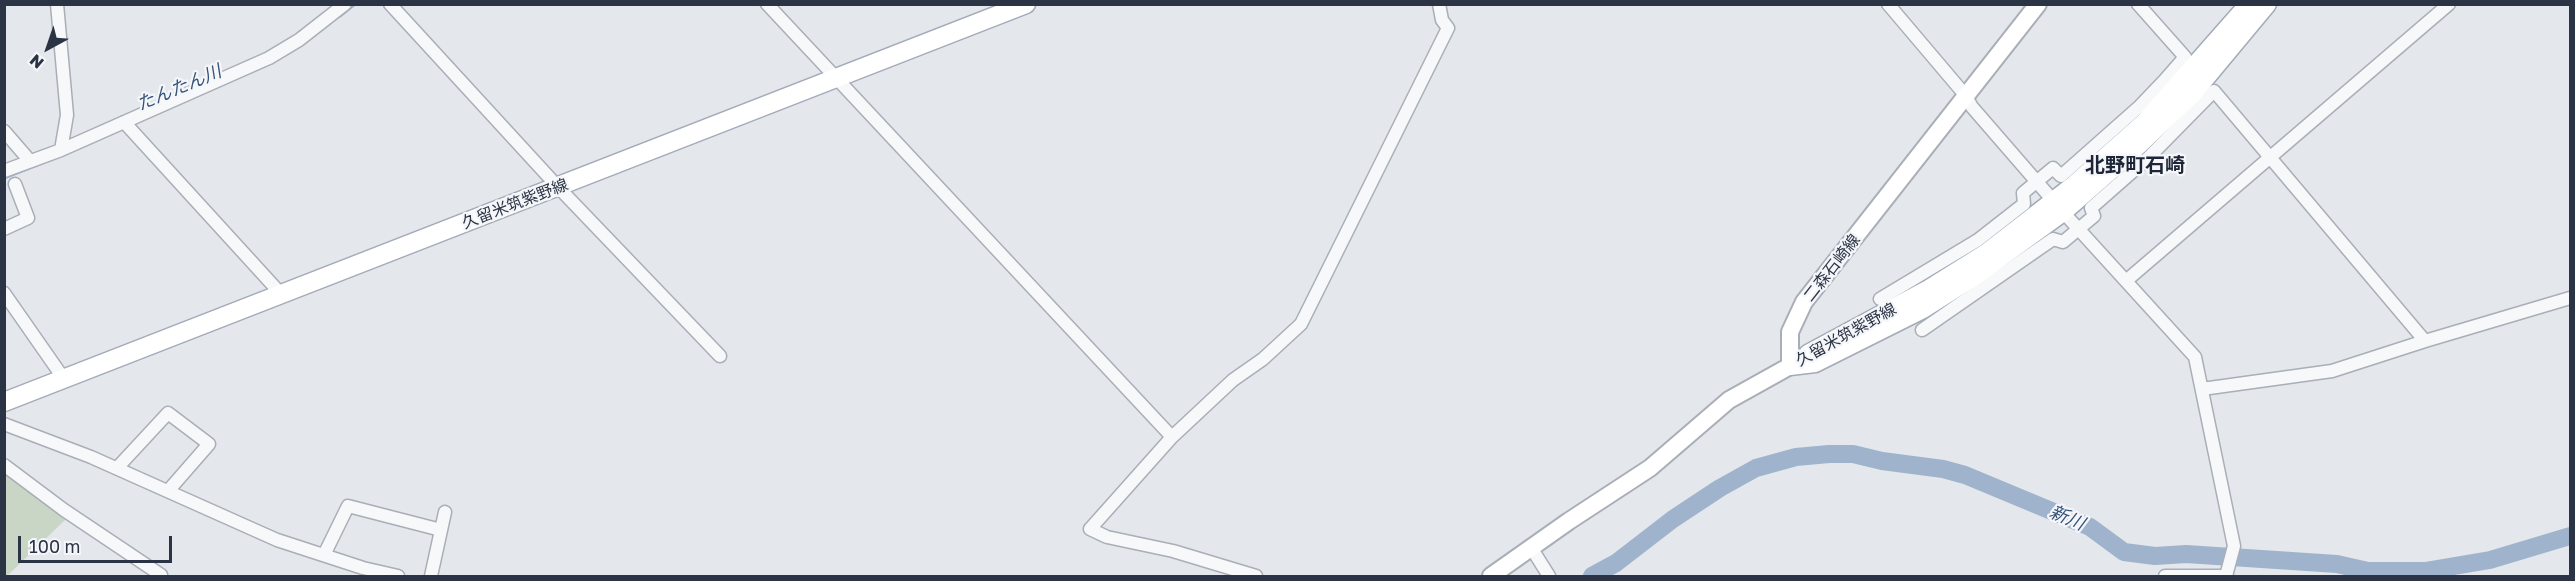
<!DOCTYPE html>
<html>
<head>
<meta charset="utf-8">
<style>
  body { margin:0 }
  #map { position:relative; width:2575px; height:581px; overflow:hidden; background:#e4e7ec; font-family:"Golos Text",sans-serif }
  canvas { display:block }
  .frame { position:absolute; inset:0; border:6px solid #2b3445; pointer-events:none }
  .north { position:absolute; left:18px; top:18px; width:60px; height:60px; -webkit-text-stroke:4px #f4f6f9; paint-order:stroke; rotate:220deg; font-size:16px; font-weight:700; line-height:24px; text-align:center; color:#2b3445 }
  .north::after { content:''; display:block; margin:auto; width:21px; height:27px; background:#2b3445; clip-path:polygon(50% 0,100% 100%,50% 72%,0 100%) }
  .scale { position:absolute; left:18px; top:536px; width:154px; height:27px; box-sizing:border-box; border:3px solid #2b3445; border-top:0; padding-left:8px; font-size:18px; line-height:21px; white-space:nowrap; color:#2b3445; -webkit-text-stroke:4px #f4f6f9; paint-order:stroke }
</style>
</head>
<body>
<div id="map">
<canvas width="2575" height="581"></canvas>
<div class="frame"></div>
<div class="north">N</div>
<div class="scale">100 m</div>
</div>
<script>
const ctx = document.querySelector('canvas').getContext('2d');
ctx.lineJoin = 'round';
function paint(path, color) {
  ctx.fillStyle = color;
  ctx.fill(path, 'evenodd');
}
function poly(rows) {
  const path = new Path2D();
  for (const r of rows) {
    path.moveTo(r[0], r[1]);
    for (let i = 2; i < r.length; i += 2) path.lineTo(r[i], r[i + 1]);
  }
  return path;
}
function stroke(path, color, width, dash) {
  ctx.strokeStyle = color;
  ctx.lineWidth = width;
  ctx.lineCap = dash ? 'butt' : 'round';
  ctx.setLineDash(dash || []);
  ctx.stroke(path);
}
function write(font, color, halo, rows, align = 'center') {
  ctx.font = font + ' "Golos Text","Noto Sans JP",sans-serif';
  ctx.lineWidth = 4.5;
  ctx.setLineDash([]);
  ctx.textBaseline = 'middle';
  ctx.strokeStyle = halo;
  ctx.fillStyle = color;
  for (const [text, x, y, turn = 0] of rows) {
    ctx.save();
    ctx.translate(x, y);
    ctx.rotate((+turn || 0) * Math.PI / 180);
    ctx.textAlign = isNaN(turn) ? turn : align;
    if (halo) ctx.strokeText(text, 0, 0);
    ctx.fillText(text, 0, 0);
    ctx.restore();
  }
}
const green = poly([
  [5,470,66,519,7,576,5,576]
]);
const stream = poly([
  [340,16,355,4],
  [4,178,50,160]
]);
const river = poly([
  [1592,576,1616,563,1673,519,1720,488,1756,468,1796,457,1829,454,1853,454,1882,461,1943,469,1965,475,2090,527,2124,552,2155,556,2186,554,2337,564,2368,571,2425,571,2490,560,2570,536]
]);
const street = poly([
  [57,4,67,115,61,150],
  [390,4,558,187,720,356],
  [767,4,1172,437],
  [1888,4,1966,96,1972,107,2063,212,2195,357,2234,546,2226,576],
  [124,122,281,294],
  [4,131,30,161],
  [4,171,61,150,269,58,299,40,345,4],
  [4,229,28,218,15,184],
  [2127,280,2449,4],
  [4,293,64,379],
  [1880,299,1978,240,2024,204,2023,193,2053,168,2061,176,2140,106,2164,81,2185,57,2138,4],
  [1922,330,2053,239,2063,242,2094,216,2091,208,2149,157,2214,91,2425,341],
  [2202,389,2332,371,2425,341,2570,298],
  [4,424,91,457,277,540,363,568,398,576],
  [4,465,64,510,161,575],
  [117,468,168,413,209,444,168,491],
  [1532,549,1549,576],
  [324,555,348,506,441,530],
  [431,576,445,512],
  [1256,576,1173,551,1107,537,1090,529,1172,437,1233,380,1263,359,1301,324,1448,28,1442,20,1439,4],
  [2165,576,2227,576]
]);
const secondary = poly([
  [1491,576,1569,521,1650,468,1729,400,1790,366,1790,332,1804,302,2038,4]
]);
const primary = poly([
  [1808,354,1929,289,1985,254,2074,185,2145,122,2249,4],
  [1790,366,1815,363,1923,309,1975,276,2063,212,2127,156,2193,93,2267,4],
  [4,402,1026,4]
]);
const streetNames = [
  ["久留米筑紫野線",515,204,-21],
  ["二森石崎線",1832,268,-52],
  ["久留米筑紫野線",1846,335,-29]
];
const waterNames = [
  ["たんたん川",179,88,-23],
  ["新川",2067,518,23]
];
const quarterNames = [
  ["北野町石崎",2135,166]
];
paint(green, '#c9d6c5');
stroke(stream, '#9fb4cc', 3);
stroke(river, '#9fb4cc', 18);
stroke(street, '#a9aeb7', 15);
stroke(secondary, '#a9aeb7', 20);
stroke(primary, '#a3abb8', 21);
stroke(street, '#f7f8fa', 12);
stroke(secondary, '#fff', 16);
stroke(primary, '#fff', 18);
write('16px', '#2b3445', '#f4f6f9', streetNames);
write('italic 18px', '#34527a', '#f4f6f9', waterNames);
write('bold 20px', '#1d2536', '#f4f6f9', quarterNames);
</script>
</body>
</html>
